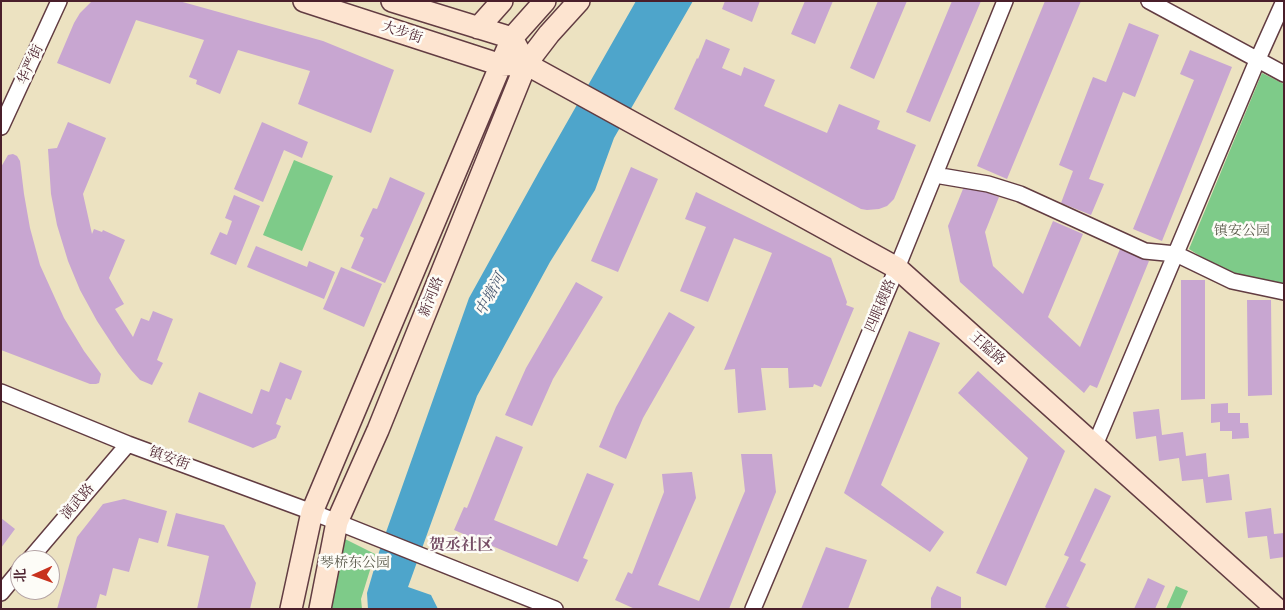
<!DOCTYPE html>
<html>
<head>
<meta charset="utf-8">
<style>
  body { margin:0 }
  #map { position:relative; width:1285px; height:610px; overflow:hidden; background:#ece2c1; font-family:"IM FELL French Canon","Noto Serif SC",serif }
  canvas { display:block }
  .frame { position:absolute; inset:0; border:2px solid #4a1f2b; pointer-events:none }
  .north { position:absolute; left:10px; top:550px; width:50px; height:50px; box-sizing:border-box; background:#fdfcf7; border:1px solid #b5a4a5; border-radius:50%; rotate:268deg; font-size:14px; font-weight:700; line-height:20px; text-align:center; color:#4a1f2b }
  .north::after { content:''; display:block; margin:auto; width:18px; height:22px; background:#c8321e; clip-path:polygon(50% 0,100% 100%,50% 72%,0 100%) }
</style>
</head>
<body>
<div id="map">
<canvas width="1285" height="610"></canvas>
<div class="frame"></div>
<div class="north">北</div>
</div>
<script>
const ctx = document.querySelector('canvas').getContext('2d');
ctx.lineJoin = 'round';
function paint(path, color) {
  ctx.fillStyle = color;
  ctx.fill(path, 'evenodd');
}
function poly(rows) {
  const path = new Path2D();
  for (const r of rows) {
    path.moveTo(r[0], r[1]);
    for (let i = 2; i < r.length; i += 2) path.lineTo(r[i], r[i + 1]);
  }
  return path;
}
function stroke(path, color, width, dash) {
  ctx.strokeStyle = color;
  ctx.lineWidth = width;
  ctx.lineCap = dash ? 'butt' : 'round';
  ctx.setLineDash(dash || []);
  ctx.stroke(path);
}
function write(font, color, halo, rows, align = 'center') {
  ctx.font = font + ' "IM FELL French Canon","Noto Serif SC",serif';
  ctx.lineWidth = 5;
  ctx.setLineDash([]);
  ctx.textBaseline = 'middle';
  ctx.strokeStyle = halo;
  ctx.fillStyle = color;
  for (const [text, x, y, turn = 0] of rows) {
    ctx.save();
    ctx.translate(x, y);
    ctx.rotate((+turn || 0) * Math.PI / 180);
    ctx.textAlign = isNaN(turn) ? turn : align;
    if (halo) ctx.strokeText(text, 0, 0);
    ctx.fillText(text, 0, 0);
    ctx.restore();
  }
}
const green = poly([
  [1262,73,1284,84,1284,286,1231,276,1189,249],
  [294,160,333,176,302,251,263,235],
  [343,538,375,554,361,599,362,609,329,609],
  [1176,586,1188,591,1180,609,1166,609]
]);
const water = poly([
  [636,1,693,1,614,138,595,190,550,262,477,396,408,587,431,595,438,609,368,609,367,593,379,552,469,298,541,168]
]);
const building = poly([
  [92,1,179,1,323,41,394,70,371,133,298,104,310,71,238,50,220,94,196,84,197,80,189,77,204,40,136,20,110,84,57,63,74,23,80,13],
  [725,1,760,1,752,22,722,9],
  [805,1,833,1,815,44,791,34],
  [878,1,907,1,874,79,850,68],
  [952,1,981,1,930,122,906,112],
  [1045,1,1081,1,1007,179,977,166],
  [1129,23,1159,35,1135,97,1123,92,1089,179,1104,184,1091,215,1061,203,1073,171,1059,165,1093,77,1106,82],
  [706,39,730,49,722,68,741,76,744,67,775,80,764,106,827,133,839,104,880,121,877,129,916,145,894,199,887,206,879,209,867,210,861,209,674,109,697,58,698,59],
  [1190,50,1232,67,1162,241,1133,229,1194,80,1180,74],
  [68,122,106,138,83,194,92,234,94,229,102,232,103,230,125,240,109,278,124,304,115,309,133,337,141,318,149,321,153,311,173,319,157,360,163,363,152,385,140,380,131,370,118,353,97,321,80,290,68,261,57,225,51,194,48,149,57,148],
  [262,122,308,142,302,158,284,150,263,202,234,189],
  [13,154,17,156,20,161,24,194,30,228,40,265,64,318,84,351,101,374,99,383,96,384,90,384,1,350,1,167,8,155],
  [631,167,658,179,618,272,591,261],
  [390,177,425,193,385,283,351,268,364,238,360,236,373,208,377,209],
  [965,184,999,197,985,232,993,266,1023,294,1053,221,1083,234,1048,317,1080,347,1120,249,1149,261,1097,388,1090,385,1084,393,960,282,948,226],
  [696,192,831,258,847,302,846,305,854,308,821,387,814,384,813,387,789,388,788,368,761,368,766,410,738,413,735,369,724,370,772,253,734,238,708,302,680,291,706,227,685,219],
  [234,195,260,206,236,265,210,254,220,232,227,235,232,221,225,218],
  [256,246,307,267,309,261,335,272,324,299,247,267],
  [341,267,382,284,364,327,323,309],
  [1181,280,1205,280,1205,399,1181,400],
  [576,282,603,297,553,379,532,426,505,415,526,368],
  [1247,300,1271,300,1272,395,1248,396],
  [669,312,695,327,643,418,626,459,599,447,616,407],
  [909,331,940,343,881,485,944,532,930,552,844,493],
  [280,362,302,371,291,400,286,398,276,424,281,426,276,438,253,448,188,422,199,392,252,414,261,389,269,392],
  [978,371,1065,451,1006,586,976,573,1028,458,958,393],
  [1228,403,1228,413,1240,413,1240,423,1248,423,1249,438,1232,439,1232,431,1220,431,1220,422,1211,423,1211,404],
  [1159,409,1162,435,1183,432,1186,456,1206,453,1208,477,1229,474,1232,500,1206,503,1203,479,1182,481,1179,458,1159,461,1156,436,1136,439,1133,412],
  [496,436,523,447,494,520,557,546,587,473,614,484,583,558,588,560,578,582,454,530,464,507,467,508],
  [741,454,772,454,776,492,729,609,635,609,615,600,628,572,632,574,664,492,662,474,692,472,696,498,658,585,699,601,745,491],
  [1095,488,1111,496,1080,561,1086,564,1066,606,1072,609,1048,609,1045,607,1069,557,1064,555],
  [124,499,167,511,158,543,139,538,129,572,113,568,106,596,100,594,96,609,57,609,77,537,103,504],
  [1271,508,1274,534,1284,533,1284,557,1270,559,1267,536,1248,538,1245,512],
  [176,513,224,525,256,583,250,609,197,609,209,556,167,546],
  [1,518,15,529,1,548],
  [826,547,867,560,848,609,801,609],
  [1148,578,1165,586,1155,609,1134,609],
  [937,586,961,597,961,609,931,609,931,598]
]);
const minor = poly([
  [1149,1,1284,74],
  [1,127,59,1],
  [935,175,988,184,1020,194,1145,251,1176,254,1232,281,1284,292],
  [1,392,128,444,312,512,555,609],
  [1095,445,1257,61,1284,1],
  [29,560,128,444],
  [1,593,20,570],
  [753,609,897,268,1005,1]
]);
const secondary = poly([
  [304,1,501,65,526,64,897,268,1277,609],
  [392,1,512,38,519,51],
  [478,28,502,1],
  [291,609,312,512,512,38,545,1],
  [320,609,337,522,378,430,526,64,549,34,579,1]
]);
const streetNames = [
  ["大步街",402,33,18],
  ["华严街",31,65,-65],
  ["新河路",432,297,-68],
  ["四眼碶路",881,306,-67],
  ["王隘路",987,349,42],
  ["镇安街",169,459,20],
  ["演武路",78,502,-49]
];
const parkNames = [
  ["镇安公园",1242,232],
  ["琴桥东公园",355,564]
];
const waterNames = [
  ["中塘河",491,295,-61]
];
const quarterNames = [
  ["贺丞社区",461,546]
];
paint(green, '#7ecb89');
paint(water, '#4ea5cb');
paint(building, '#c8a6d1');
stroke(minor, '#623c42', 18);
stroke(secondary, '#623c42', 24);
stroke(minor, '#fff', 15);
stroke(secondary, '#fde4d0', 21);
write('14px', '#4a1f2b', '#fdfcf7', streetNames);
write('14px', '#5c5b4c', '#fdfcf7', parkNames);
write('italic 15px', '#4c5b73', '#fdfcf7', waterNames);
write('bold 16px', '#764e65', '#fdfcf7', quarterNames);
</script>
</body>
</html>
